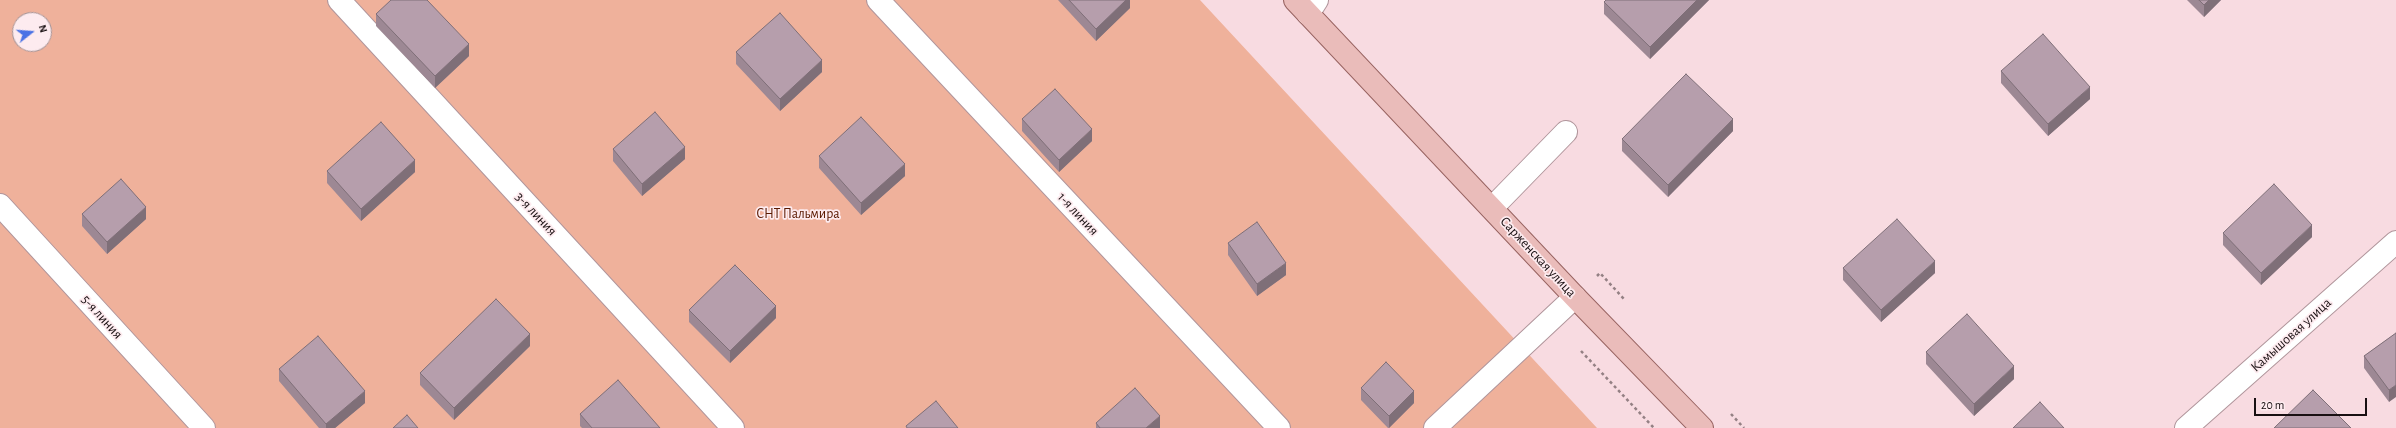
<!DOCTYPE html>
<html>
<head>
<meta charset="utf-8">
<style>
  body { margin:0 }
  #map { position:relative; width:2396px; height:428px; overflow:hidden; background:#f8dbe1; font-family:"Alegreya Sans",sans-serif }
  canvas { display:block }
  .north { position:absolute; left:12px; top:12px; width:40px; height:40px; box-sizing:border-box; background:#fdebef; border:1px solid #a29397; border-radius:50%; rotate:73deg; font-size:11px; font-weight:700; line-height:16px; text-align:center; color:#191012 }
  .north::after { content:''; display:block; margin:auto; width:14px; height:18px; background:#4a72e5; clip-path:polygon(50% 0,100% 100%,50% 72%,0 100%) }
  .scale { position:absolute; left:2254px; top:398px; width:113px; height:18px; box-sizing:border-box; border:2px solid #191012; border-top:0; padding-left:5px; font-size:12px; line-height:14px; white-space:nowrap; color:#191012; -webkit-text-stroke:3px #fdebef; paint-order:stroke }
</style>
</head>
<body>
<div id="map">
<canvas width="2396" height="428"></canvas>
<div class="north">N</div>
<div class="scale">20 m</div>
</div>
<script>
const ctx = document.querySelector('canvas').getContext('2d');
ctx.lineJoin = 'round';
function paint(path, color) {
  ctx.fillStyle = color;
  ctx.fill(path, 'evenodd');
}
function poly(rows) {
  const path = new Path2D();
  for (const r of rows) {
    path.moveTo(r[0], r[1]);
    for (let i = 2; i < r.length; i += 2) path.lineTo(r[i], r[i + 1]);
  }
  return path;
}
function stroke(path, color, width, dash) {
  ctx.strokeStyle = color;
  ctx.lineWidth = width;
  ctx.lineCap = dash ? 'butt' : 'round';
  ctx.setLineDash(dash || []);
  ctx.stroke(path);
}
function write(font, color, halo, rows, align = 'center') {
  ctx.font = font + ' "Alegreya Sans",sans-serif';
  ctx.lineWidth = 3.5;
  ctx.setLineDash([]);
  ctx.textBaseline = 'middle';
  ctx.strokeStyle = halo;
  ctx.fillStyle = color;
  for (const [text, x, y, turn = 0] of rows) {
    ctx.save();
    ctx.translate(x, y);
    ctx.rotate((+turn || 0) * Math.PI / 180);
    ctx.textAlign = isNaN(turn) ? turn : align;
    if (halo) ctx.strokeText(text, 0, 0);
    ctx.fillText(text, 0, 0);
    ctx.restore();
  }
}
const green = poly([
  [0,0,1200,0,1597,428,0,428],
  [20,20,44,20,44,44,20,44]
]);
const path = poly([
  [1597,276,1600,273,1624,299],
  [1581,351,1654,428],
  [1731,414,1744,428]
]);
const minor = poly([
  [339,0,733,428],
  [878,0,1279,428],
  [1308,14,1317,0],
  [0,205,204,428],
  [1492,208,1566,132],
  [1435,428,1575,297],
  [2186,428,2396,242]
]);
const major = poly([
  [1295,0,1575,297,1702,428]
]);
const wall = poly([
  [1058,0,1130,0,1130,8,1096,41],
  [1709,0,1650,59,1604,14,1604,2],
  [2187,0,2221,0,2204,17],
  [376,14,469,56,435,88,376,26],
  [736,52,822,72,780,111,736,64],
  [2001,71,2090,99,2048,136,2001,83],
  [1022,119,1092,141,1059,172,1022,131],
  [1733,131,1668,197,1622,151,1622,139],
  [613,149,685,159,642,196,613,161],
  [819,156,905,176,861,215,819,168],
  [327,171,415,172,361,221,327,183],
  [82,214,146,219,107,254,82,226],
  [2223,233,2312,237,2261,285,2223,245],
  [1228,243,1286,275,1257,296,1228,255],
  [1843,268,1935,273,1881,322,1843,280],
  [689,310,776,318,730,363,689,322],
  [2396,333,2389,402,2364,368,2364,356],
  [530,346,454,420,420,385,420,373],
  [1926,352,2014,379,1974,416,1926,364],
  [279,369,365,403,335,428,319,428,279,381],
  [1361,388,1414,403,1389,428,1388,428,1361,400],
  [580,414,660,428,582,428,580,426],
  [1096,423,1160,428,1096,428]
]);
const shadedWall = poly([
  [1126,0,1130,0,1130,8,1096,41,1096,29],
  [1697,0,1709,0,1650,59,1650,47],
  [2209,0,2221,0,2204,17,2204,5],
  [469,44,469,56,435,88,435,76],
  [822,60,822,72,780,111,780,99],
  [2090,87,2090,99,2048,136,2048,124],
  [1733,119,1733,131,1668,197,1668,185],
  [1092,129,1092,141,1059,172,1059,160],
  [685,147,685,159,642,196,642,184],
  [415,160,415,172,361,221,361,209],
  [905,164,905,176,861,215,861,203],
  [146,207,146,219,107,254,107,242],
  [2312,225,2312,237,2261,285,2261,273],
  [1935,261,1935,273,1881,322,1881,310],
  [1286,263,1286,275,1257,296,1257,284],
  [776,306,776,318,730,363,730,351],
  [530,334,530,346,454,420,454,408],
  [2014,366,2014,379,1974,416,1974,404],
  [2396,385,2396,397,2389,402,2389,390],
  [365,391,365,403,335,428,326,428,326,424],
  [1414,391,1414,403,1389,428,1389,416],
  [1160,416,1160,428,1146,428]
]);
const building = poly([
  [391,0,427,0,469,44,435,76,376,14,391,0],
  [1069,0,1126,0,1096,29,1069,0],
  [1606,0,1697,0,1650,47,1604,2,1606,0],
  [2199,0,2209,0,2204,5,2199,0],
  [780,13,822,60,780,99,736,52,780,13],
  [2043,34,2090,87,2048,124,2001,71,2043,34],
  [1686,74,1733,119,1668,185,1622,139,1686,74],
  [1055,89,1092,129,1059,160,1022,119,1055,89],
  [655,112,685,147,642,184,613,149,655,112],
  [861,117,905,164,861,203,819,156,861,117],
  [381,122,415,160,361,209,327,171,381,122],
  [121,179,146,207,107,242,82,214,121,179],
  [2274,184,2312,225,2261,273,2223,233,2274,184],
  [1897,219,1935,261,1881,310,1843,268,1897,219],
  [1257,222,1286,263,1257,284,1228,243,1257,222],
  [735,265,776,306,730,351,689,310,735,265],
  [496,299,530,334,454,408,420,373,496,299],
  [1967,314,2014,366,1974,404,1926,352,1967,314],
  [2396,333,2396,385,2389,390,2364,356,2396,333],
  [318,336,365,391,326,424,279,369,318,336],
  [1386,362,1414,391,1389,416,1361,388,1386,362],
  [618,380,660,428,592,428,580,414,618,380],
  [1135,388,1160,416,1146,428,1100,428,1096,423,1135,388],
  [2313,390,2351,428,2274,428,2313,390],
  [936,401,958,428,907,428,906,426,936,401],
  [2040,402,2064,428,2013,428,2040,402],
  [407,415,418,428,393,428,407,415]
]);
const streetNames = [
  ["3-я линия",536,214,47],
  ["1-я линия",1078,214,47],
  ["Сарженская улица",1538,257,47],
  ["5-я линия",102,317,48],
  ["Камышовая улица",2291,335,-42]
];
const parkNames = [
  ["СНТ Пальмира",798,214]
];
paint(green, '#efb19b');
stroke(minor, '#b0959b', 24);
stroke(major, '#986361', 24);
stroke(path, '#948084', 2.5, [3, 3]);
stroke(minor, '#fff', 22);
stroke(major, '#eabcba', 22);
paint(wall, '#9d8894');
paint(shadedWall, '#7f6f78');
paint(building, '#b69eac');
stroke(building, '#7f6f78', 1);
write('14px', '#191012', '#fdebef', streetNames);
write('14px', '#5a1900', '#fdebef', parkNames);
</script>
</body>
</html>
